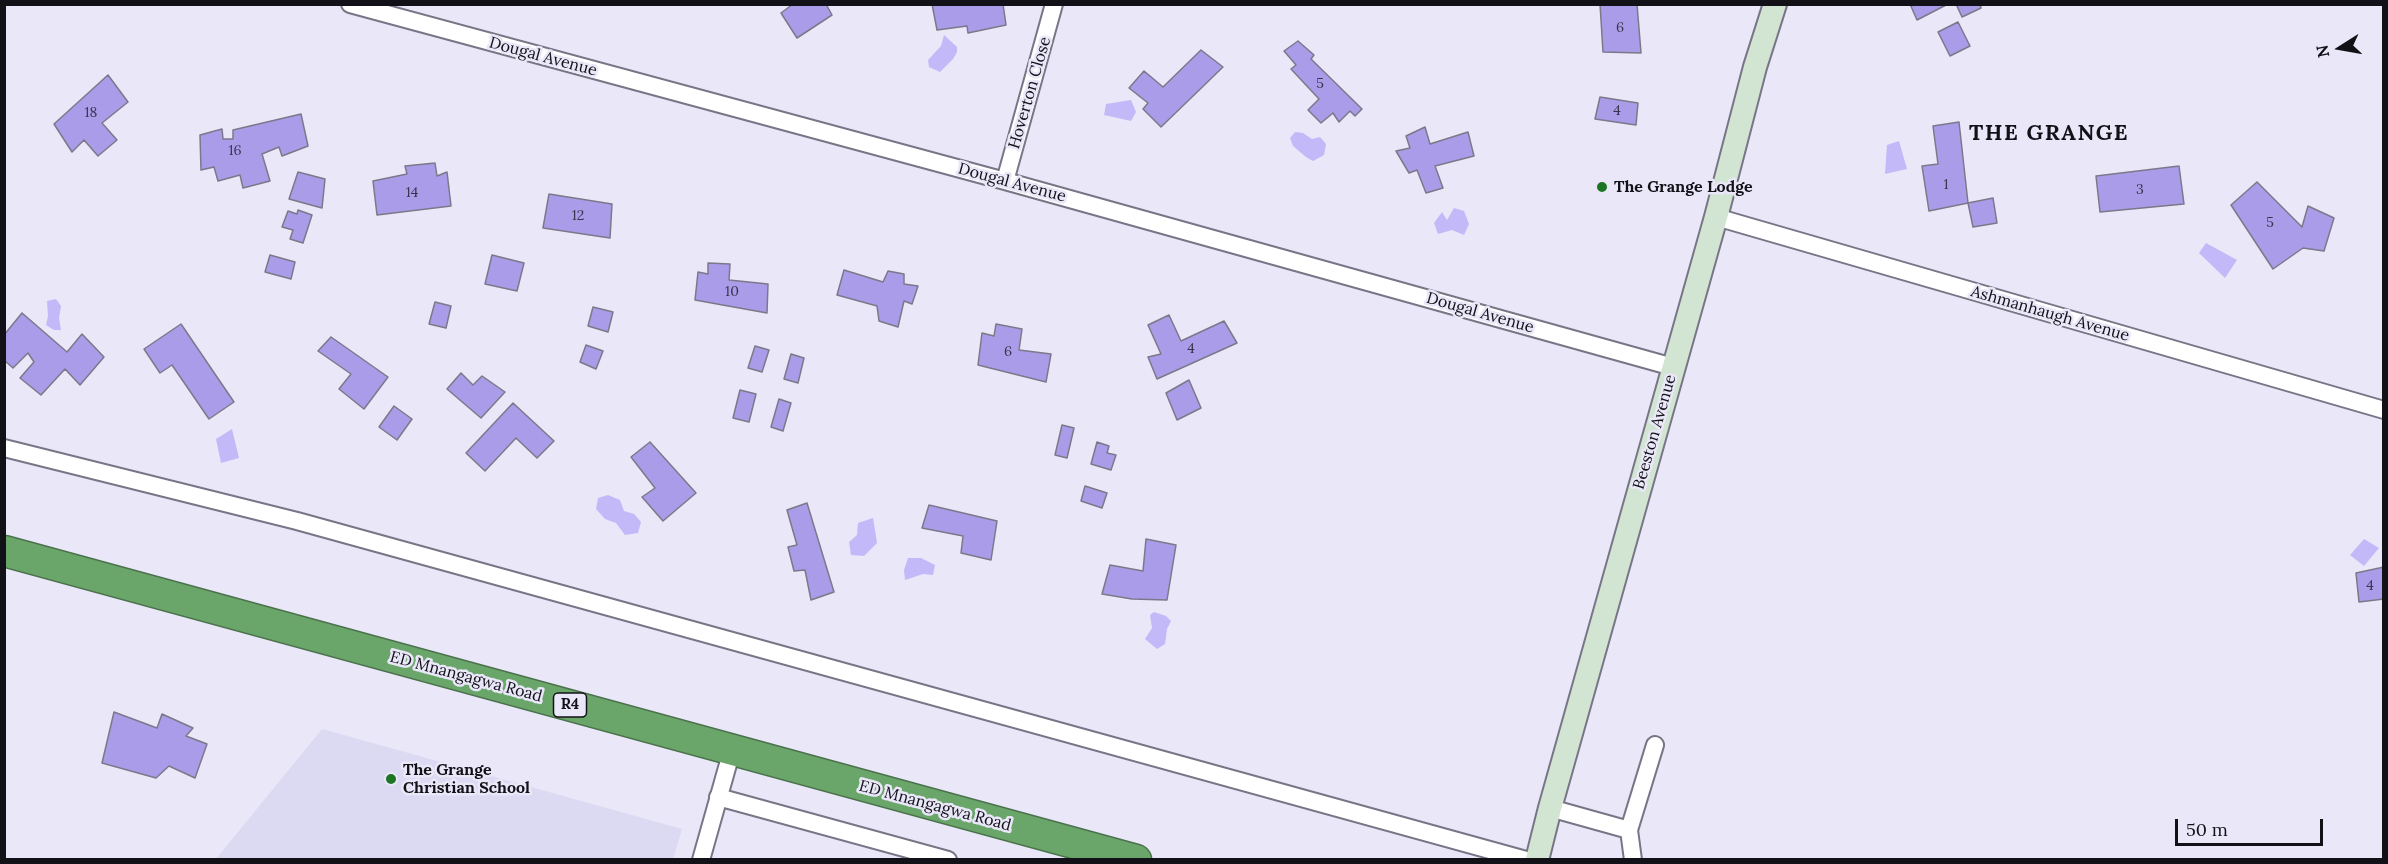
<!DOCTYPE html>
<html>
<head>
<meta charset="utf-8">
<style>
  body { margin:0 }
  #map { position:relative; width:2388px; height:864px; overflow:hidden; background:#e9e7f8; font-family:Lora,serif }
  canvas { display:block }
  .frame { position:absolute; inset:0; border:6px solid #121117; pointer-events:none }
  .north { position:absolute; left:2310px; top:18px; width:60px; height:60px; -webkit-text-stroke:4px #e9e7f8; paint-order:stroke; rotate:259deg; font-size:16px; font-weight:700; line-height:24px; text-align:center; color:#121117 }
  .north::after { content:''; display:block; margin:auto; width:21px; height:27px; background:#121117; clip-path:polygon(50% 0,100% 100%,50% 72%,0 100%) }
  .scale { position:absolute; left:2175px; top:819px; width:148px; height:27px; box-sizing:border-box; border:3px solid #121117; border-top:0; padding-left:8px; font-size:18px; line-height:21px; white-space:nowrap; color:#121117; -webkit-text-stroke:4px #e9e7f8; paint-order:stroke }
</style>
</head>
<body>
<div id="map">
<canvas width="2388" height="864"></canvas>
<div class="frame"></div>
<div class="north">N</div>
<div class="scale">50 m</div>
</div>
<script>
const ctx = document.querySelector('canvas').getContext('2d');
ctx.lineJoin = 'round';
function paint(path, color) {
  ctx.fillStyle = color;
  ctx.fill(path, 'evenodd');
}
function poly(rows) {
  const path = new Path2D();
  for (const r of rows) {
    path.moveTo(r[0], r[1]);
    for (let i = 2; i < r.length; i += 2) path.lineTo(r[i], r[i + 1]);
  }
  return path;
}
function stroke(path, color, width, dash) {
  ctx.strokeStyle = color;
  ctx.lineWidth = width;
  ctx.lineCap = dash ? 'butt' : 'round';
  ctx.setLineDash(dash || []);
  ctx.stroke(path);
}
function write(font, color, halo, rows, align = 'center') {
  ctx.font = font + ' Lora,serif';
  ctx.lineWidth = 5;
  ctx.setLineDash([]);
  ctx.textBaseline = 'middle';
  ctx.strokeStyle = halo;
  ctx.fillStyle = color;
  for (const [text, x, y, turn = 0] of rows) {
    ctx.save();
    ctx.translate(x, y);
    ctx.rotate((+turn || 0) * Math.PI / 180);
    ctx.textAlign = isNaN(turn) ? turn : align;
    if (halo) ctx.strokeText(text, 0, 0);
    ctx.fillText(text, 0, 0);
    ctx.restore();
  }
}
const built = poly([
  [322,729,682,829,673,859,216,859]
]);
const water = poly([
  [944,35,957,47,957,52,953,59,940,72,929,67,928,60,941,46],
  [1131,100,1136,112,1131,121,1104,115,1106,104],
  [1295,132,1303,133,1312,139,1320,137,1326,144,1324,155,1313,161,1306,157,1293,146,1290,138],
  [1899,141,1907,169,1885,174,1887,145],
  [1454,208,1464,211,1469,224,1464,235,1452,230,1438,234,1434,223,1442,212,1447,220],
  [2206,243,2237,260,2225,278,2199,253],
  [56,299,61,306,59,318,61,330,54,330,46,325,48,316,47,301],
  [232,429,239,458,221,463,216,439],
  [608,495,620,500,624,511,634,514,641,522,638,533,625,535,616,523,605,519,596,509,598,498],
  [873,518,877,543,864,556,851,555,849,542,857,535,858,523],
  [2364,539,2379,548,2364,566,2350,555],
  [908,558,921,558,935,565,933,575,923,574,905,580,904,570],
  [1154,612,1166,616,1171,621,1167,629,1165,644,1157,649,1145,639,1152,628,1150,615]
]);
const building = poly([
  [793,4,826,4,832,15,797,38,781,13,793,4],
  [932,4,1003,4,1006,25,968,33,967,26,937,30,932,4],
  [1600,4,1637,4,1641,53,1603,52,1600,4],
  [1910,4,1948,4,1917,20,1910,4],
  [1956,4,1980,4,1981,8,1962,17,1956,4],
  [1958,22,1970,46,1950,56,1938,32,1958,22],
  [1298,41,1314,55,1311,59,1362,109,1355,116,1350,111,1339,122,1333,113,1321,123,1308,110,1319,99,1291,69,1296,65,1284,51,1298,41],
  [1201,50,1223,67,1161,127,1143,109,1148,103,1129,88,1144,71,1163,87,1201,50],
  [108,75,128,102,102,123,117,140,98,156,84,140,72,152,54,124,108,75],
  [1600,97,1638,103,1636,125,1595,119,1600,97],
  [301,114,308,146,282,156,279,147,262,154,270,181,243,188,240,175,218,181,214,167,201,170,200,135,222,129,223,139,233,139,233,130,301,114],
  [1959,122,1968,203,1929,211,1922,166,1938,164,1933,126,1959,122],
  [1425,127,1430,144,1468,132,1474,156,1435,166,1443,188,1426,193,1417,170,1409,173,1396,151,1410,148,1406,136,1425,127],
  [435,163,437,176,447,172,451,206,377,215,373,181,407,174,405,166,435,163],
  [2179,166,2184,204,2100,212,2096,176,2179,166],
  [298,172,325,179,322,208,289,199,298,172],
  [2257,182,2302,227,2308,206,2334,218,2324,251,2303,248,2273,269,2231,205,2257,182],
  [549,194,612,204,610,238,543,228,549,194],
  [1993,198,1997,223,1973,227,1968,203,1993,198],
  [298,210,312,215,303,243,290,239,293,230,282,227,288,211,297,214,298,210],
  [270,255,295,262,291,279,265,272,270,255],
  [492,255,524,263,517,291,485,284,492,255],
  [708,263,730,264,729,280,768,284,767,313,695,300,698,272,708,274,708,263],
  [844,270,883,282,888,271,904,274,904,284,918,286,912,304,904,301,898,327,879,321,877,306,837,295,844,270],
  [435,302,451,306,446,328,429,324,435,302],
  [593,307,613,312,608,332,588,326,593,307],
  [22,313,67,352,82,334,104,357,80,385,65,369,41,395,20,378,34,362,28,353,13,368,4,360,4,335,22,313],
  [1169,315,1181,341,1224,321,1237,343,1157,379,1148,357,1161,354,1148,325,1169,315],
  [181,324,234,402,209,419,172,365,160,373,144,349,181,324],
  [996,324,1022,329,1019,350,1051,354,1046,382,978,365,982,333,994,336,996,324],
  [331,337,388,377,364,409,339,389,351,374,318,351,331,337],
  [586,345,603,351,596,369,580,362,586,345],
  [755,346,769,350,762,372,748,368,755,346],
  [791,354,804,358,798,383,784,379,791,354],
  [461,373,473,385,482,376,505,392,481,418,447,389,461,373],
  [1189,380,1201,408,1177,420,1166,393,1189,380],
  [740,390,756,394,749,422,733,418,740,390],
  [779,399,791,403,783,431,771,427,779,399],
  [513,403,554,441,537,458,516,438,485,471,466,453,513,403],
  [394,406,412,419,397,440,379,427,394,406],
  [1062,425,1074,428,1067,458,1055,455,1062,425],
  [650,442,696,493,663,521,642,497,655,488,631,457,650,442],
  [1097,442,1109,446,1107,453,1116,455,1111,470,1091,464,1097,442],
  [1085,486,1107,493,1102,508,1081,501,1085,486],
  [807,503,834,592,811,600,805,570,794,571,788,547,797,545,787,510,807,503],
  [929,505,997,521,991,560,961,553,963,536,922,528,929,505],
  [1146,539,1176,545,1167,600,1132,599,1102,594,1110,565,1143,571,1146,539],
  [2384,567,2384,599,2359,602,2356,573,2384,567],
  [114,712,157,728,162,714,193,728,186,736,207,744,195,778,169,766,156,778,102,763,114,712]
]);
const street = poly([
  [350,4,1005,181,1673,367],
  [1005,181,1054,4],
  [1716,217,2384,410],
  [4,448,297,521,1526,860],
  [718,797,948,860],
  [1550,808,1629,830,1633,860],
  [1629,830,1655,745],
  [701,860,732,750]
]);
const secondary = poly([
  [1537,860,1550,808,1716,217,1755,67,1775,4]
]);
const highway = poly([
  [4,551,1136,860]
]);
const markers = [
  [1602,187,6,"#1b7523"],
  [391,779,6,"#1b7523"]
];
const numberNames = [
  ["6",1620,28],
  ["5",1320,84],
  ["4",1617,111],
  ["18",91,113],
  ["16",235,151],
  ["1",1946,185],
  ["3",2140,190],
  ["14",412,193],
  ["12",578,216],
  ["5",2270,223],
  ["10",732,292],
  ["4",1191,349],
  ["6",1008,352],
  ["4",2370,586]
];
const shields = [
  [570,705,33]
];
const shieldNames = [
  ["R4",570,705]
];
const streetNames = [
  ["Dougal Avenue",543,57,15],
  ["Hoverton Close",1030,93,-74],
  ["Dougal Avenue",1012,183,15],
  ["Dougal Avenue",1480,313,16],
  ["Ashmanhaugh Avenue",2050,314,16],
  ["Beeston Avenue",1655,432,-74],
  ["ED Mnangagwa Road",466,677,15],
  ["ED Mnangagwa Road",935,806,15]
];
const poiNames = [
  ["The Grange Lodge",1614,187],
  ["The Grange",403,770],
  ["Christian School",403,788]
];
const districtNames = [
  ["THE GRANGE",2049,134]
];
paint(built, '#dcd9f2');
paint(water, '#c4b9f8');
paint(building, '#ab9ce9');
stroke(building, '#7b7989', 1.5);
stroke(street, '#787686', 20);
stroke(secondary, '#787686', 26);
stroke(highway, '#4b724d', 33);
stroke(street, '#fff', 16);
stroke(secondary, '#d2e4d2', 22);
stroke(highway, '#6aa66a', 30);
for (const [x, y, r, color] of markers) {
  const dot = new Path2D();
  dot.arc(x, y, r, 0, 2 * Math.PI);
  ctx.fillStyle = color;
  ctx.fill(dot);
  stroke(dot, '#e9e7f8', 2);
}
write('14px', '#38344c', null, numberNames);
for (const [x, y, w] of shields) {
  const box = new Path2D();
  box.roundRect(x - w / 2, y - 12, w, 24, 4.5);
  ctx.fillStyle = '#e9e7f8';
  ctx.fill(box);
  stroke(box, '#121117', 1.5);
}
write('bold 15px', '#121117', null, shieldNames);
write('16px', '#121117', '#e9e7f8', streetNames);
write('bold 16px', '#121117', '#e9e7f8', poiNames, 'left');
ctx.letterSpacing = '1.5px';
write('bold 22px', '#121117', '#e9e7f8', districtNames);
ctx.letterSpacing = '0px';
</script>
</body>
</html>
